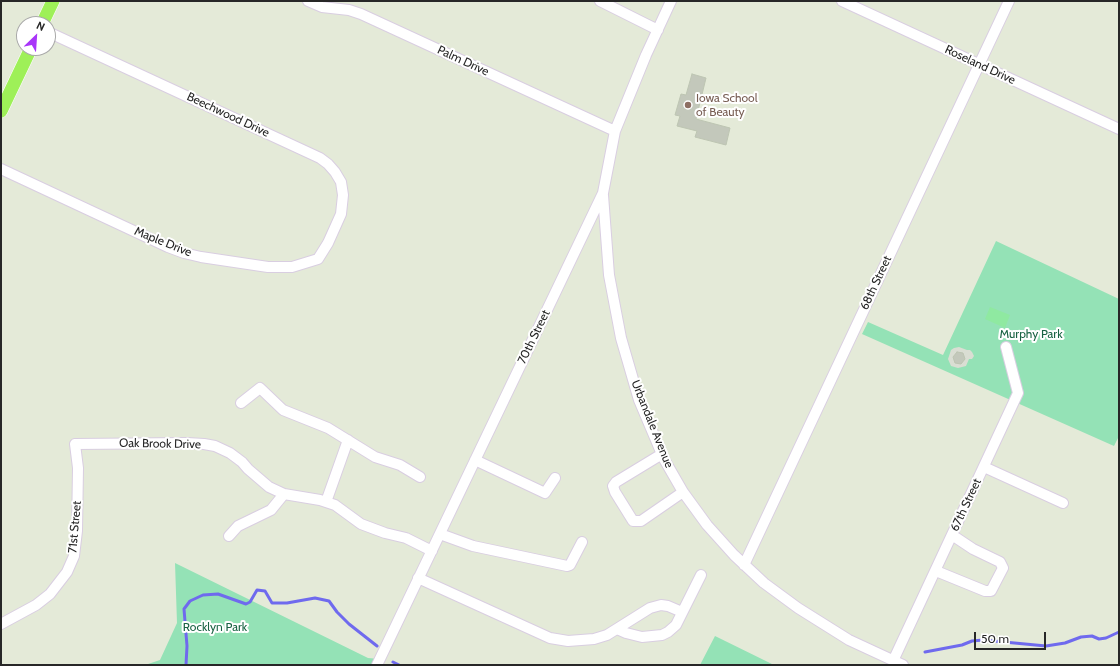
<!DOCTYPE html>
<html>
<head>
<meta charset="utf-8">
<style>
  body { margin:0 }
  #map { position:relative; width:1120px; height:666px; overflow:hidden; background:#e4ead8; font-family:Cabin,sans-serif }
  canvas { display:block }
  .frame { position:absolute; inset:0; border:2px solid #272727; pointer-events:none }
  .north { position:absolute; left:16px; top:16px; width:40px; height:40px; box-sizing:border-box; background:#fff; border:1px solid #a9a9a9; border-radius:50%; rotate:25deg; font-size:11px; font-weight:700; line-height:16px; text-align:center; color:#272727 }
  .north::after { content:''; display:block; margin:auto; width:14px; height:18px; background:#a936f9; clip-path:polygon(50% 0,100% 100%,50% 72%,0 100%) }
  .scale { position:absolute; left:974px; top:632px; width:72px; height:18px; box-sizing:border-box; border:2px solid #272727; border-top:0; padding-left:5px; font-size:12px; line-height:14px; white-space:nowrap; color:#272727; -webkit-text-stroke:3px #fff; paint-order:stroke }
</style>
</head>
<body>
<div id="map">
<canvas width="1120" height="666"></canvas>
<div class="frame"></div>
<div class="north">N</div>
<div class="scale">50 m</div>
</div>
<script>
const ctx = document.querySelector('canvas').getContext('2d');
ctx.lineJoin = 'round';
function paint(path, color) {
  ctx.fillStyle = color;
  ctx.fill(path, 'evenodd');
}
function poly(rows) {
  const path = new Path2D();
  for (const r of rows) {
    path.moveTo(r[0], r[1]);
    for (let i = 2; i < r.length; i += 2) path.lineTo(r[i], r[i + 1]);
  }
  return path;
}
function stroke(path, color, width, dash) {
  ctx.strokeStyle = color;
  ctx.lineWidth = width;
  ctx.lineCap = dash ? 'butt' : 'round';
  ctx.setLineDash(dash || []);
  ctx.stroke(path);
}
function write(font, color, halo, rows, align = 'center') {
  ctx.font = font + ' Cabin,sans-serif';
  ctx.lineWidth = 4;
  ctx.setLineDash([]);
  ctx.textBaseline = 'middle';
  ctx.strokeStyle = halo;
  ctx.fillStyle = color;
  for (const [text, x, y, turn = 0] of rows) {
    ctx.save();
    ctx.translate(x, y);
    ctx.rotate((+turn || 0) * Math.PI / 180);
    ctx.textAlign = isNaN(turn) ? turn : align;
    if (halo) ctx.strokeText(text, 0, 0);
    ctx.fillText(text, 0, 0);
    ctx.restore();
  }
}
const green = poly([
  [996,241,1119,299,1119,436,1114,446,862,334,868,322,943,355],
  [175,563,368,658,380,659,377,665,145,665,160,660,177,623],
  [715,636,774,665,700,665]
]);
const pitch = poly([
  [990,307,1010,315,1005,328,985,319]
]);
const plaza = poly([
  [959,347,967,350,970,350,972,352,974,356,972,359,969,359,966,366,958,368,951,366,948,359,951,350,954,348]
]);
const stream = poly([
  [925,652,962,645,972,641,983,640,1046,646,1065,643,1081,637,1092,636,1099,639,1106,638,1119,632],
  [393,662,399,665],
  [186,665,187,646,184,609,190,601,203,595,218,594,246,604,250,602,257,590,265,591,272,603,287,603,315,598,329,601,337,612,349,624,377,646]
]);
const building = poly([
  [692,74,706,78,696,119,730,128,726,145,695,137,697,131,677,126,680,116,675,115,681,94,686,95,692,74],
  [957,352,963,353,965,359,961,364,955,363,953,357,957,352]
]);
const minor = poly([
  [308,1,322,7,349,10,361,14,615,131],
  [600,1,658,30],
  [842,1,1119,129],
  [1,169,168,247,184,253,201,257,268,267,292,267,318,259,328,243,341,214,343,195,341,182,335,172,328,164,320,158,48,32],
  [603,195,609,275,621,338,639,400,664,459,683,492,707,525,734,555,764,583,798,608,849,640,903,665],
  [241,403,260,388,283,410,328,428,375,457,400,465,420,477],
  [662,454,616,482,613,486,615,492,633,521,641,521,683,492],
  [475,460,545,493,555,478],
  [984,467,1063,503],
  [326,502,348,440],
  [440,534,473,546,567,566,570,565,582,542],
  [229,536,238,526,271,510,284,494],
  [744,565,1009,1],
  [936,571,985,591,991,591,1003,568,1000,562,973,549,952,535],
  [418,578,550,638,568,641,594,639,607,635,650,608,661,605,668,606,682,612],
  [1,624,36,605,50,594,67,572,74,556,77,531,78,468,75,444,187,443,204,444,215,446,230,453,242,462,248,469,269,487,284,494,320,500,335,505,361,524,385,533,406,538,432,551],
  [617,629,626,633,642,637,662,635,668,632,676,625,701,575],
  [893,661,1018,393,1006,347],
  [377,665,603,193,615,131,646,55,671,1]
]);
const major = poly([
  [42,24,53,1],
  [1,111,31,48]
]);
const markers = [
  [688,105,4,"#8d6e63"]
];
const streetNames = [
  ["Palm Drive",463,61,25],
  ["Roseland Drive",980,65,25],
  ["Beechwood Drive",228,115,25],
  ["Maple Drive",163,242,22],
  ["68th Street",876,283,-65],
  ["70th Street",534,337,-64],
  ["Urbandale Avenue",652,424,68],
  ["Oak Brook Drive",160,444,1],
  ["67th Street",966,505,-65],
  ["71st Street",75,527,-85]
];
const educationNames = [
  ["Iowa School",696,98],
  ["of Beauty",696,112]
];
const parkNames = [
  ["Murphy Park",1031,334],
  ["Rocklyn Park",215,627]
];
paint(green, '#94e2b6');
paint(pitch, '#8fe9a1');
paint(plaza, '#daded3');
stroke(stream, '#6f6aee', 3);
paint(building, '#c3c8bb');
stroke(building, '#bdc5b2', 1);
stroke(minor, '#d9cee1', 12);
stroke(major, '#fff', 14);
stroke(minor, '#fff', 10);
stroke(major, '#9ef058', 13);
for (const [x, y, r, color] of markers) {
  const dot = new Path2D();
  dot.arc(x, y, r, 0, 2 * Math.PI);
  ctx.fillStyle = color;
  ctx.fill(dot);
  stroke(dot, '#fff', 1.5);
}
write('12px', '#272727', '#fff', streetNames);
write('12px', '#785e54', '#fff', educationNames, 'left');
write('12px', '#196343', '#fff', parkNames);
</script>
</body>
</html>
